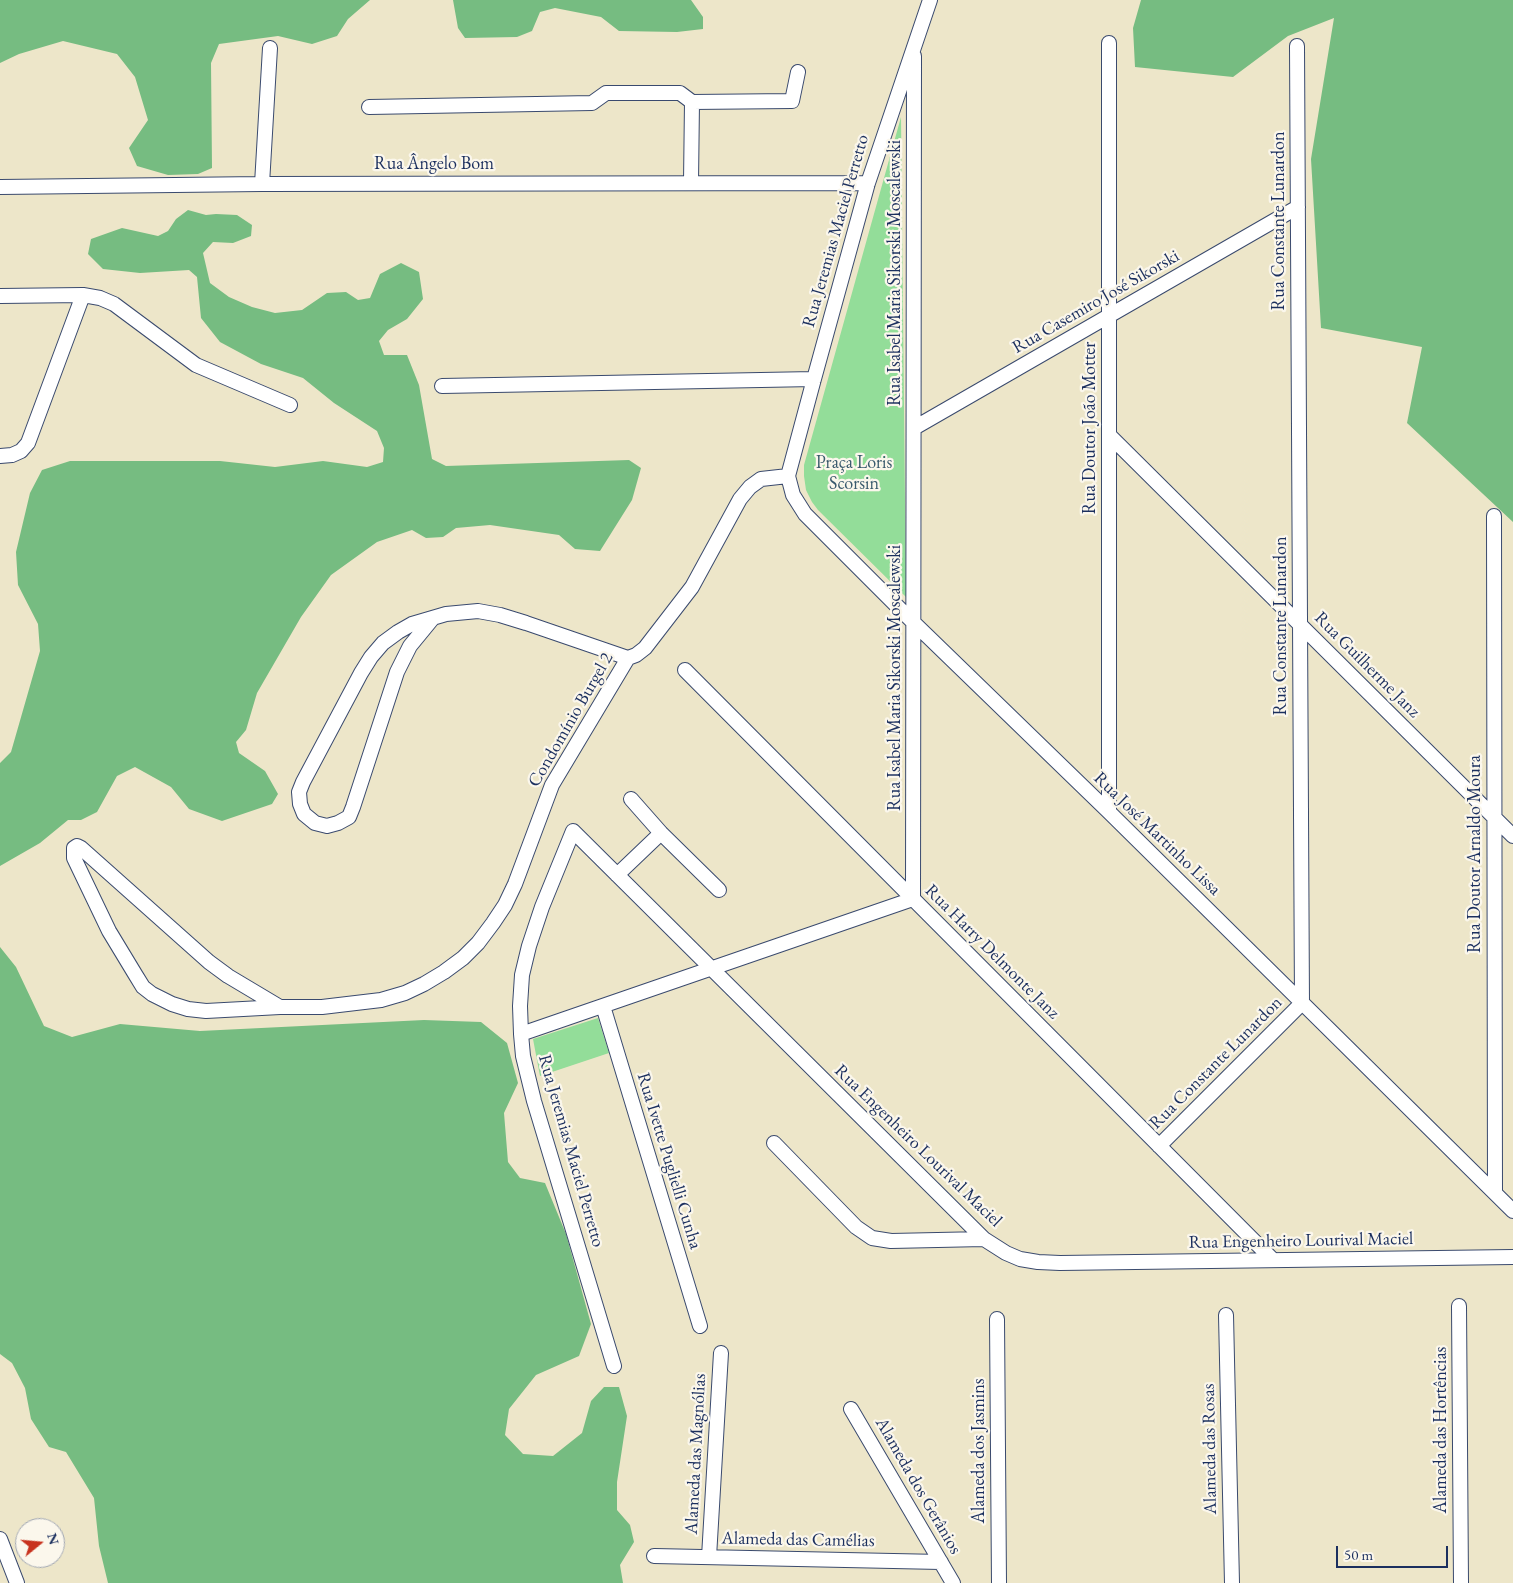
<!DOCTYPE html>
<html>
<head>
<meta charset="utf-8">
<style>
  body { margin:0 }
  #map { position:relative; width:1513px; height:1583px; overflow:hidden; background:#ede6c9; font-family:"EB Garamond",serif }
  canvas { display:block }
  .north { position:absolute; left:15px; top:1518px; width:50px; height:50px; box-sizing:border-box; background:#fbf7ec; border:1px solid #a1a7b3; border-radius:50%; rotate:73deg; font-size:14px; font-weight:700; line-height:20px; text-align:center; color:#1b2f5e }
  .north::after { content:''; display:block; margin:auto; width:18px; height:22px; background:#c8321e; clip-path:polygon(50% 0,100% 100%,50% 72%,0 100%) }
  .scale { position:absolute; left:1336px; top:1546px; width:112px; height:22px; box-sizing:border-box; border:2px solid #1b2f5e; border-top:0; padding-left:6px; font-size:15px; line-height:18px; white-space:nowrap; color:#1b2f5e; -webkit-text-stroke:4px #fbf7ec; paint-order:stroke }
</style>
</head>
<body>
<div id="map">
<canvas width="1513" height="1583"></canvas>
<div class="north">N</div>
<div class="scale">50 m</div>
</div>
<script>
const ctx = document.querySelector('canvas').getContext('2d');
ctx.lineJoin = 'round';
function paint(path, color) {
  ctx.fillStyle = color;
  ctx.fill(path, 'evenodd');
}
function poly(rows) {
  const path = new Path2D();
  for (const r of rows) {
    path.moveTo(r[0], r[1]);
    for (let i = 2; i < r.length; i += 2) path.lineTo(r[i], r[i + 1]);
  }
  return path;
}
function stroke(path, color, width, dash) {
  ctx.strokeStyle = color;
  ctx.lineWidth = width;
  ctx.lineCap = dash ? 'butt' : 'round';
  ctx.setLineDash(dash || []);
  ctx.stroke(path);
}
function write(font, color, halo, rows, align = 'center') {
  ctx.font = font + ' "EB Garamond",serif';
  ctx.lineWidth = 4.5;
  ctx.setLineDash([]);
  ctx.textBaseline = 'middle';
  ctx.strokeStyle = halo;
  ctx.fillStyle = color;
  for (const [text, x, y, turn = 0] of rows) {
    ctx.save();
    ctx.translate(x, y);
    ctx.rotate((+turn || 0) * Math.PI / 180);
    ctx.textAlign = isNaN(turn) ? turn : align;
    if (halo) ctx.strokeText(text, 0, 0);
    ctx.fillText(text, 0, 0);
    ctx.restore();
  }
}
const green = poly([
  [901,117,906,597,818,510,812,502,806,490,804,476,804,465],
  [598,1018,609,1053,540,1076,533,1039]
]);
const forest = poly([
  [0,0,370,0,348,19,337,36,312,44,278,36,219,44,211,63,212,168,198,174,168,175,137,166,129,148,148,120,135,77,117,54,63,41,19,54,0,63],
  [453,0,691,0,703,17,703,29,677,32,619,31,601,17,555,8,540,12,532,31,517,37,465,38,458,28],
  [1141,0,1513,0,1513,522,1407,423,1422,347,1321,328,1311,159,1334,18,1288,36,1233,77,1135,67,1133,28],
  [188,210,206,215,216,214,237,215,252,225,251,236,233,243,213,242,203,253,210,283,229,297,252,307,275,313,302,310,327,293,346,292,358,300,370,298,380,274,401,263,419,272,423,299,407,319,388,330,379,341,384,355,407,355,419,385,432,459,446,466,629,460,641,468,632,500,600,551,575,549,559,535,490,525,456,528,443,537,426,538,412,530,377,542,331,575,301,617,257,693,246,730,236,742,239,753,265,771,278,794,272,804,222,821,189,809,171,787,135,767,117,776,97,812,81,820,68,820,40,843,0,866,0,763,11,752,40,651,38,624,18,585,16,552,30,493,42,470,70,461,220,461,275,467,323,461,367,467,383,462,384,448,377,431,334,403,303,378,261,364,220,342,201,318,197,277,189,270,140,273,103,269,88,254,91,239,122,228,158,236,168,231,176,219],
  [0,947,16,967,44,1026,72,1037,120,1024,200,1031,424,1020,481,1022,507,1043,518,1083,504,1113,508,1162,520,1178,545,1183,566,1234,591,1324,579,1356,536,1375,509,1409,505,1435,523,1454,553,1456,582,1433,591,1401,604,1387,619,1387,627,1416,617,1482,617,1510,630,1525,634,1542,620,1565,623,1583,108,1583,99,1546,94,1498,66,1452,49,1447,31,1419,25,1388,12,1363,0,1354]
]);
const minor = poly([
  [930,0,868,183,814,379,788,476,793,495,805,514,914,623,1109,812,1513,1211],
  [369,107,592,103,606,93,680,93,692,102,792,101,798,72],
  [691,182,692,102],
  [262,184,270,48],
  [0,187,262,184,868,183],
  [0,296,83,295,100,298,114,304,196,365,290,405],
  [442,386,814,379],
  [914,428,1298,207],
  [1109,435,1513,836],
  [0,456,12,455,21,451,28,443,83,295],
  [1494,516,1495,1193],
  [433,618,410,646,397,672,353,807,349,817,338,823,327,826,315,823,304,814,300,804,299,792,303,782,361,673,371,657,383,643,398,632,412,624,446,614,478,611,500,615,526,623,628,658],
  [685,670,1273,1260],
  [631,799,661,833,719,890],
  [1109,812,1109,43],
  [617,875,661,833],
  [603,1006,700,1326],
  [280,1007,228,976,209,962,81,848,77,846,74,848,74,858,109,931,135,974,143,987,152,994,172,1004,188,1009,206,1011,280,1007,322,1007,381,1000,405,993,424,984,444,972,463,958,478,943,493,923,505,905,515,884,552,785,628,658,636,655,645,648,692,587,740,499,750,487,761,479,788,476],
  [521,1034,913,899,914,56],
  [774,1143,856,1227,872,1238,891,1241,984,1239],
  [1159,1146,1302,1003,1297,46],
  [1459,1306,1461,1583],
  [1226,1315,1232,1583],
  [997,1319,999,1583],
  [614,1366,534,1101,523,1056,521,1034,520,1006,522,975,529,946,542,907,573,831,984,1239,1006,1253,1020,1259,1038,1262,1060,1263,1513,1257],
  [851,1409,953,1583],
  [0,1539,17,1583],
  [654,1556,941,1562],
  [709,1557,721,1353]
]);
const streetNames = [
  ["Rua Ângelo Bom",434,164],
  ["Rua Constante Lunardon",1279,221,-90],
  ["Rua Jeremias Maciel Perretto",836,231,-74],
  ["Rua Isabel Maria Sikorski Moscalewski",895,273,-90],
  ["Rua Casemiro José Sikorski",1096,302,-30],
  ["Rua Doutor João Motter",1090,428,-90],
  ["Rua Constante Lunardon",1281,626,-90],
  ["Rua Guilherme Janz",1367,665,45],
  ["Rua Isabel Maria Sikorski Moscalewski",895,678,-90],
  ["Condomínio Burgel 2",571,720,-60],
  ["Rua José Martinho Lissa",1157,834,44],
  ["Rua Doutor Arnaldo Moura",1475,854,-90],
  ["Rua Harry Delmonte Janz",992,952,45],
  ["Rua Constante Lunardon",1216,1063,-45],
  ["Rua Engenheiro Lourival Maciel",918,1146,44],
  ["Rua Jeremias Maciel Perretto",571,1151,74],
  ["Rua Ivette Puglielli Cunha",669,1161,73],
  ["Rua Engenheiro Lourival Maciel",1301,1241,-1],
  ["Alameda das Hortências",1441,1430,-90],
  ["Alameda das Rosas",1210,1449,-91],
  ["Alameda dos Jasmins",979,1451,-90],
  ["Alameda das Magnólias",696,1454,-87],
  ["Alameda dos Gerânios",918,1486,60],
  ["Alameda das Camélias",798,1540,1]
];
const parkNames = [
  ["Praça Loris",854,463],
  ["Scorsin",854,484]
];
paint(green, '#93dd99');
paint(forest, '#76bc81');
stroke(minor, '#3a4a6e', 16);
stroke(minor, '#fff', 14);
write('18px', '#1b2f5e', '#fbf7ec', streetNames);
write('18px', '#395a6d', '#fbf7ec', parkNames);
</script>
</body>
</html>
